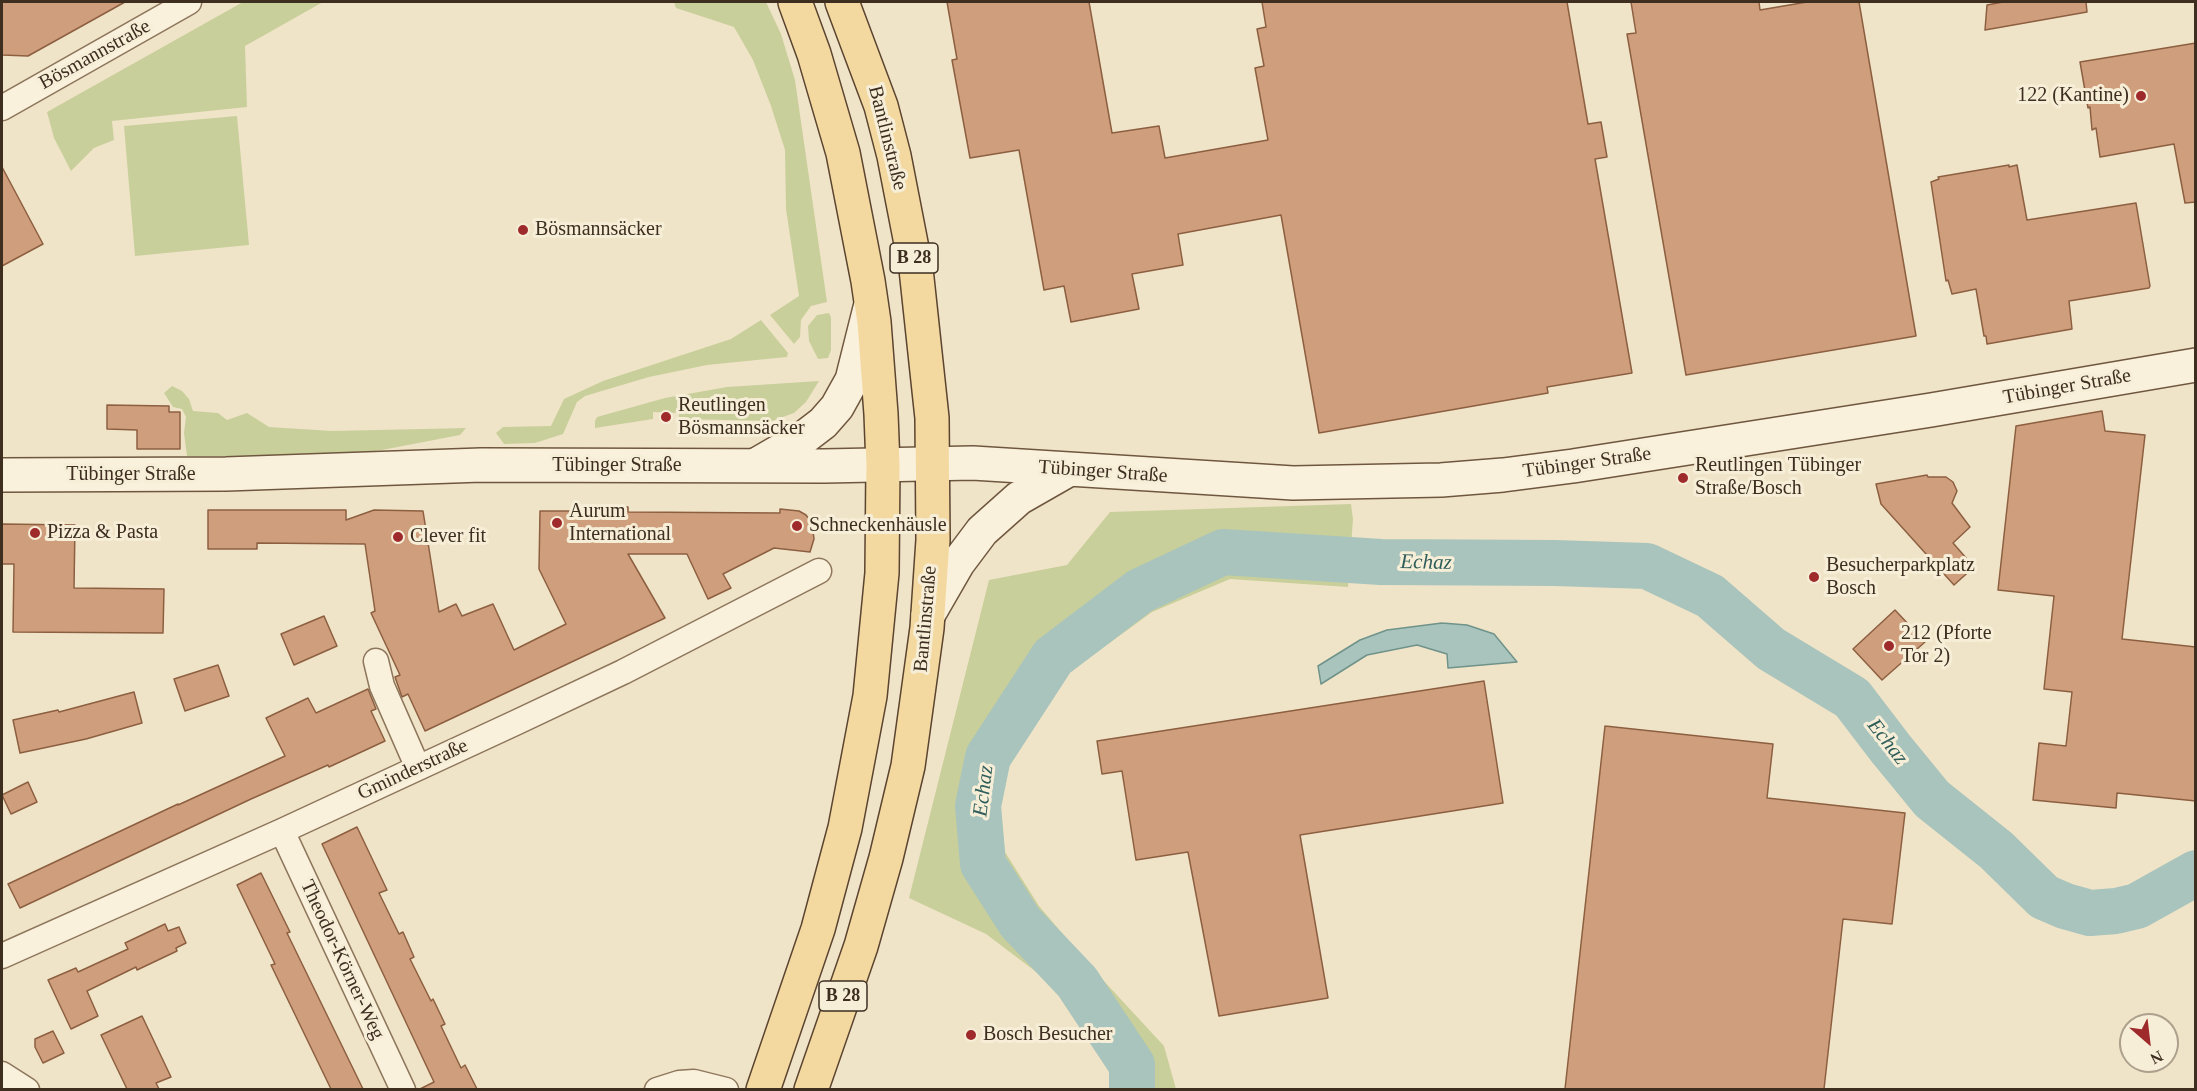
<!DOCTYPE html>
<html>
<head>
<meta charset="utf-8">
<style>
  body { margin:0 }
  #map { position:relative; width:2197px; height:1091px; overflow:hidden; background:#f0e4c8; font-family:"Times New Roman",serif }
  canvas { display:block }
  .frame { position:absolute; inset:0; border:3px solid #3d2e20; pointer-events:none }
  .north { position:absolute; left:2119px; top:1013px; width:60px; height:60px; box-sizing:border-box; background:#f7eed8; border:2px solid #ada18e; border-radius:50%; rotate:152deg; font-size:16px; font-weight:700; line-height:24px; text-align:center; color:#3d2e20 }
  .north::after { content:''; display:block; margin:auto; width:21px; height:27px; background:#9e2a2b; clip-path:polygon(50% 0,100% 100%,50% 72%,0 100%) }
</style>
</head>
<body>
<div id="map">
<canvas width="2197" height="1091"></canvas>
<div class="frame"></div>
<div class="north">N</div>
</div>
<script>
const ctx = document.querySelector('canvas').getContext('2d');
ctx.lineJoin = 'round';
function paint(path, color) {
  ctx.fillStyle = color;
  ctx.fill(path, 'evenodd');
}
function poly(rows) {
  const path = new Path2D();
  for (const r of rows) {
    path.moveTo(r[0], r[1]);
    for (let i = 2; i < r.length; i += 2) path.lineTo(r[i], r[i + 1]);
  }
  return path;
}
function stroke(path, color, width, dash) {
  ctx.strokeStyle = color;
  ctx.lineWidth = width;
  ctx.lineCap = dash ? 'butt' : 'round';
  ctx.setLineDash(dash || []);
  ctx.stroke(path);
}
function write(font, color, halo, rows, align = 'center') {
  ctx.font = font + ' "Times New Roman",serif';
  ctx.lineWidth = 6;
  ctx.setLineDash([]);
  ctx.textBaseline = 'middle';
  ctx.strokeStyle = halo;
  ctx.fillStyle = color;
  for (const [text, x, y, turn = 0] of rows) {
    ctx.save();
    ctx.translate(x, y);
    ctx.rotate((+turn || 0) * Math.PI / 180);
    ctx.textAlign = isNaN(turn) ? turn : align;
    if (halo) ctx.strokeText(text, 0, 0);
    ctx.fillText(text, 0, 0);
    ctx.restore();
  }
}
const green = poly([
  [243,2,323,2,245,46,247,107,112,121,114,140,94,148,71,171,54,138,47,112],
  [674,2,766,2,781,34,795,80,827,302,811,306,801,320,800,337,794,344,770,315,799,296,786,209,785,150,771,106,753,60,734,27,676,8],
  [237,116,249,245,135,256,124,126],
  [829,313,831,317,831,350,828,358,818,359,809,341,808,326,817,315],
  [761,320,788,353,787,357,707,365,649,377,585,396,577,402,563,434,535,443,504,444,496,433,503,427,551,426,564,399,603,381,731,339],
  [819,381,806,402,794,413,772,421,679,419,679,413,653,412,653,419,595,428,595,421,597,417,665,398,727,387],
  [172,386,182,391,189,399,193,411,218,413,227,420,247,413,269,427,332,431,466,428,460,435,382,450,357,453,266,457,187,456,184,433,186,417,182,409,173,407,164,393],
  [1351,504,1353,519,1348,587,1230,579,1152,612,1067,674,1006,767,1000,805,1005,852,1039,906,1090,966,1164,1046,1176,1089,1116,1089,1112,1062,1068,996,986,934,909,898,989,580,1067,565,1110,512]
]);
const water = poly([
  [1442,623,1467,625,1494,634,1517,662,1448,668,1447,654,1417,645,1367,655,1321,684,1318,666,1360,640,1387,630,1442,623]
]);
const river = poly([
  [1132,1090,1132,1065,1077,982,1020,922,983,864,978,806,988,757,1053,657,1140,591,1223,552,1381,562,1555,563,1647,566,1710,596,1771,649,1852,698,1891,749,1932,799,1996,850,2044,897,2065,906,2090,913,2116,911,2137,906,2196,873]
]);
const building = poly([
  [2,2,125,2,28,56,2,55,2,2],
  [947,2,1089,2,1112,133,1159,126,1165,158,1268,140,1255,68,1264,66,1257,29,1266,27,1262,2,1567,2,1588,124,1601,122,1607,157,1595,159,1632,373,1547,387,1548,393,1319,433,1281,215,1178,234,1183,265,1132,274,1139,309,1071,322,1064,286,1044,290,1019,150,970,158,952,60,957,59,947,2],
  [1631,2,1759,2,1760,10,1807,2,1859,2,1916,336,1686,375,1627,34,1636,33,1631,2],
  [2003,2,2086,2,2087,12,1985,30,1987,5,2003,2],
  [2196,43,2196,202,2185,203,2174,144,2100,157,2096,128,2092,130,2090,107,2088,108,2080,62,2196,43],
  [2009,165,2009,167,2017,165,2027,220,2136,203,2150,286,2149,288,2069,301,2072,329,1987,344,1986,336,1984,336,1976,289,1952,294,1948,280,1946,281,1931,182,1939,179,1938,177,2009,165],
  [2,167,43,244,2,266,2,167],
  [107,405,169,406,169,412,180,412,180,449,137,449,137,430,107,429,107,405],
  [2102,411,2105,431,2145,435,2122,639,2196,647,2196,801,2117,793,2116,808,2033,800,2039,743,2066,746,2072,692,2044,689,2054,596,1998,590,2016,426,2102,411],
  [1927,475,1928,477,1946,477,1953,482,1957,491,1952,503,1970,527,1953,543,1974,567,1954,585,1881,504,1876,484,1927,475],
  [604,507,628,507,628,512,780,513,780,509,799,511,806,515,812,523,814,539,810,552,774,548,723,574,731,588,708,599,687,554,628,554,665,618,425,731,408,694,402,697,395,677,400,675,371,613,375,611,365,544,257,543,257,549,208,549,208,510,346,510,346,520,374,510,423,511,439,612,456,604,462,616,493,604,514,650,566,624,539,569,540,511,603,511,604,507],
  [2,524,75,525,74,588,164,589,163,633,13,632,14,564,2,564,2,524],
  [1895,610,1925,642,1882,680,1853,649,1895,610],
  [324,616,337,646,294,665,281,634,324,616],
  [218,665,229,696,185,711,174,679,218,665],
  [1484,681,1503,803,1300,835,1328,998,1219,1016,1188,852,1136,860,1122,771,1102,774,1097,741,1484,681],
  [368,689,376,709,371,711,385,741,329,767,328,765,251,799,20,908,8,884,178,804,178,805,285,756,266,718,308,698,316,713,368,689],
  [134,692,142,723,86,739,20,753,13,720,58,710,59,712,134,692],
  [1605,726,1773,744,1767,798,1905,813,1892,924,1843,919,1824,1089,1565,1089,1605,726],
  [28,782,37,802,11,814,2,795,28,782],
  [357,827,387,890,379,893,399,934,403,932,414,957,410,959,431,1001,433,999,445,1024,441,1026,461,1068,465,1065,477,1089,420,1089,434,1082,322,844,357,827],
  [261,873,290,932,287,933,363,1089,331,1089,271,965,275,964,237,885,261,873],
  [165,924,168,931,179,927,186,943,176,948,177,951,137,970,136,967,87,991,98,1016,71,1029,48,980,76,968,78,972,128,949,125,943,165,924],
  [142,1016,171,1077,156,1083,159,1089,127,1089,101,1035,142,1016],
  [53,1031,64,1053,43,1063,35,1047,35,1039,53,1031]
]);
const street = poly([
  [2,108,189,2],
  [376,661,382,686,418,768],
  [282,831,403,1090],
  [2,956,282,831,515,723,623,672,819,571],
  [2,1074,27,1090],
  [657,1090,679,1083,694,1082,726,1090]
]);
const secondary = poly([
  [756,465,806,436,823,423,837,407,852,380,870,308],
  [2,475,226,474,481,465,824,466,973,463,1293,483,1441,480,1503,475,1573,466,1931,410,2196,365],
  [928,615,958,563,982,531,1019,498,1068,470]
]);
const primary = poly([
  [763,1090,818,929,845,828,870,696,882,573,883,465,881,414,874,322,868,281,843,153,814,54,795,2],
  [811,1090,861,946,886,858,908,766,927,628,933,540,932,418,916,269,894,156,881,106,842,2]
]);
const markers = [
  [2141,96,6,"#9e2a2b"],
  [523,230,6,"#9e2a2b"],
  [666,417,6,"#9e2a2b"],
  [1683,478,6,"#9e2a2b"],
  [557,523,6,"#9e2a2b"],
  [797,526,6,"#9e2a2b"],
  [35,533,6,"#9e2a2b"],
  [398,537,6,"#9e2a2b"],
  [1814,577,6,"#9e2a2b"],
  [1889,646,6,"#9e2a2b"],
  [971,1035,6,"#9e2a2b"]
];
const shields = [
  [914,258,48],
  [843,996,48]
];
const shieldNames = [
  ["B 28",914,258],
  ["B 28",843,996]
];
const streetNames = [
  ["Bösmannstraße",95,55,-29],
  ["Bantlinstraße",887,138,76],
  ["Tübinger Straße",2067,387,-10],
  ["Tübinger Straße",1587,463,-8],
  ["Tübinger Straße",617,466],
  ["Tübinger Straße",1103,472,4],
  ["Tübinger Straße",131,475],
  ["Bantlinstraße",926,619,-85],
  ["Gminderstraße",413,770,-25],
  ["Theodor-Körner-Weg",342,960,65]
];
const poiNames = [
  ["122 (Kantine)",2129,96,"right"],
  ["Bösmannsäcker",535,230],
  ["Reutlingen",678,406],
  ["Bösmannsäcker",678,429],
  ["Reutlingen Tübinger",1695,466],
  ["Straße/Bosch",1695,489],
  ["Aurum",569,512],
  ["International",569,535],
  ["Schneckenhäusle",809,526],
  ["Pizza & Pasta",47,533],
  ["Clever fit",410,537],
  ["Besucherparkplatz",1826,566],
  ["Bosch",1826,589],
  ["212 (Pforte",1901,634],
  ["Tor 2)",1901,657],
  ["Bosch Besucher",983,1035]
];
const waterNames = [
  ["Echaz",1426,563,1],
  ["Echaz",1887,742,52],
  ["Echaz",984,791,-83]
];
paint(green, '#c9cf9b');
paint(water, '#a9c4bc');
stroke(water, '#6f938a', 1.5);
stroke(river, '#a9c4bc', 46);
paint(building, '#cf9f7d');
stroke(building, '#8d5f41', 1.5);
stroke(street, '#8d765c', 27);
stroke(secondary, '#6f573f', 36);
stroke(primary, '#5b4430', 36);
stroke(street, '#faf1dc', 24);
stroke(secondary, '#faf1dc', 33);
stroke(primary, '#f3d9a0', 33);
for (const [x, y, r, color] of markers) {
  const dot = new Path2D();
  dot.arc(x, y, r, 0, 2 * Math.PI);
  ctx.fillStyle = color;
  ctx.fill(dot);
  stroke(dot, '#f7eed8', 2);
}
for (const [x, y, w] of shields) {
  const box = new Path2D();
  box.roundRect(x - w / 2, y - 15, w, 30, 4.5);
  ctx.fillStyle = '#f7eed8';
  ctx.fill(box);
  stroke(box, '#3d2e20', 1.5);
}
write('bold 18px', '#3d2e20', null, shieldNames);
write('20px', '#3d2e20', '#f7eed8', streetNames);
write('20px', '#3d2e20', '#f7eed8', poiNames, 'left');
write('italic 21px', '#2f5d5a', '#f7eed8', waterNames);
</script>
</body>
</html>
